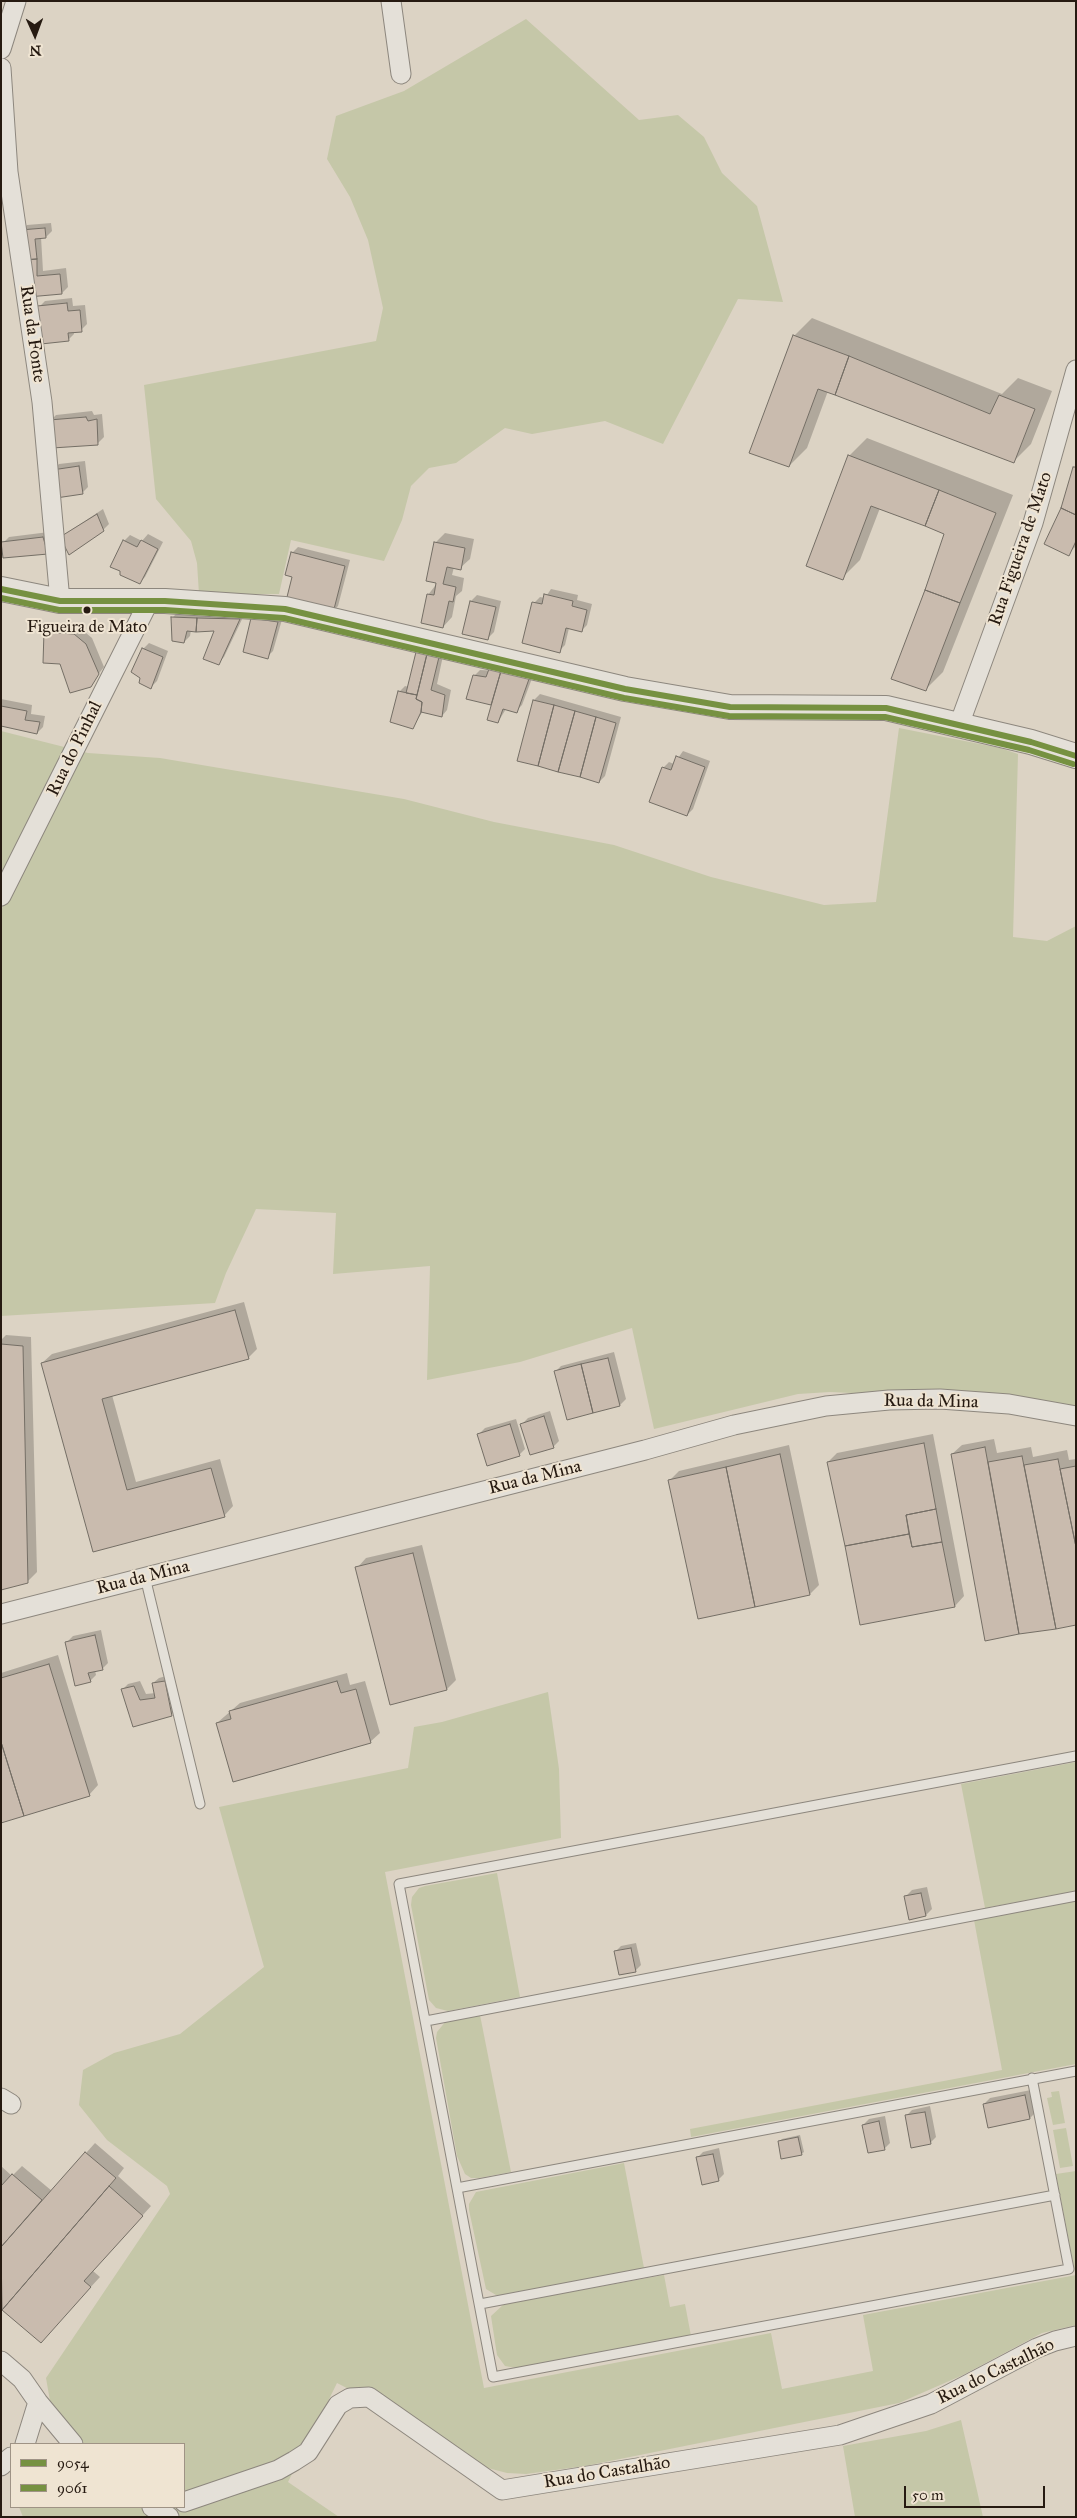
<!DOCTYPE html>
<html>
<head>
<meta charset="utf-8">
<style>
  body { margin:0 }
  #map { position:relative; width:1077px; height:2518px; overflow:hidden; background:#dcd3c4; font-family:"IM FELL Great Primer",serif }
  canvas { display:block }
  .frame { position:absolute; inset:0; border:2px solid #261a11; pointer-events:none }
  .legend { position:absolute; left:10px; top:2443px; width:175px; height:65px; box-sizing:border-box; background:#efe4d2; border:1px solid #9f9385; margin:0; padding:6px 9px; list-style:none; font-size:15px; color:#261a11 }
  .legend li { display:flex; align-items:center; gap:10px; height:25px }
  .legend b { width:25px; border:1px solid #9f9385 }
  .north { position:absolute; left:10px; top:10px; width:50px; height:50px; -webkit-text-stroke:4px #efe4d2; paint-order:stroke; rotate:178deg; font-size:14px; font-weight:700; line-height:20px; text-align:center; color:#261a11 }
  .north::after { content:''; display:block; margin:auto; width:18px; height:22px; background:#261a11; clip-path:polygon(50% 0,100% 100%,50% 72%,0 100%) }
  .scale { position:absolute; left:904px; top:2486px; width:141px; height:22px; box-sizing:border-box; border:2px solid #261a11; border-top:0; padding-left:6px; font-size:15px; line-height:18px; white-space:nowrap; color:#261a11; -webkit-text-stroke:4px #efe4d2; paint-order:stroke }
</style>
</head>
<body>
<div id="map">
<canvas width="1077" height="2518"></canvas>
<div class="frame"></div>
<ul class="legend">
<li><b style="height:6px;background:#769141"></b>9054</li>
<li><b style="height:6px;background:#769141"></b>9061</li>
</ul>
<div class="north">N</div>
<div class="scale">50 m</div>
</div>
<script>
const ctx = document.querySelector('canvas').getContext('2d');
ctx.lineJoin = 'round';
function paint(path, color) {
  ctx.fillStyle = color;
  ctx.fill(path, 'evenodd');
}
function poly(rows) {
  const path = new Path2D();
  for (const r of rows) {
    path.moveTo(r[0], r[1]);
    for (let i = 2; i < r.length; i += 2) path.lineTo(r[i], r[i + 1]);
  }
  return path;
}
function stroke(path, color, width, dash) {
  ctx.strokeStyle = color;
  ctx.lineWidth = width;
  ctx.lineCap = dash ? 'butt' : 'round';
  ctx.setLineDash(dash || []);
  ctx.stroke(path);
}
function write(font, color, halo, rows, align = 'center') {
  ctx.font = font + ' "IM FELL Great Primer",serif';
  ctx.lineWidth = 4;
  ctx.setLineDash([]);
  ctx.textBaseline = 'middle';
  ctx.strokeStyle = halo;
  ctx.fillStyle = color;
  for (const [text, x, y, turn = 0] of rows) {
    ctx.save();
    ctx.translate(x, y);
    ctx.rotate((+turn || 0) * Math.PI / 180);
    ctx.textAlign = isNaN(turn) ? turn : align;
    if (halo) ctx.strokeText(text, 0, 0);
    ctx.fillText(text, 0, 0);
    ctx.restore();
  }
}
const green = poly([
  [526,19,639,120,678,115,704,137,722,173,757,206,783,302,738,299,663,444,605,421,532,434,505,428,456,463,429,468,411,486,402,520,384,561,291,540,279,594,199,594,197,563,191,541,156,499,144,385,376,341,383,308,368,240,350,197,327,159,336,116,404,91],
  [899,728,1000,748,1018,754,1013,937,1047,941,1076,926,1076,1411,1001,1400,830,1392,798,1394,654,1429,632,1328,520,1362,427,1380,430,1266,333,1274,336,1213,256,1209,226,1273,215,1303,1,1316,1,910,3,906,1,905,1,731,88,753,160,758,404,799,494,822,614,845,711,877,824,905,876,902],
  [548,1692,559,1769,561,1838,385,1872,484,2388,771,2333,782,2389,873,2371,863,2315,1076,2275,1076,2325,1042,2333,963,2375,899,2403,585,2466,526,2474,507,2473,484,2467,437,2434,337,2383,288,2482,339,2517,23,2517,19,2507,184,2507,184,2444,59,2444,73,2432,50,2401,46,2378,170,2194,167,2186,107,2140,79,2105,83,2070,114,2053,180,2034,264,1967,219,1807,408,1768,414,1727,442,1722],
  [1076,1762,1076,1891,985,1908,961,1784],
  [497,1873,520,1997,448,2011,436,2008,429,2000,411,1905,412,1897,419,1888,425,1886],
  [1076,1901,1076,2064,691,2137,690,2129,1002,2070,974,1920],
  [480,2015,511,2172,479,2178,471,2178,465,2174,457,2156,436,2038,437,2032,446,2021],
  [1059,2091,1065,2123,1053,2125,1047,2098,1052,2097,1051,2092],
  [1066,2128,1073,2166,1060,2168,1053,2130],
  [624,2163,644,2268,503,2295,496,2295,486,2289,469,2210,469,2204,476,2192],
  [1076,2171,1076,2273,1075,2273,1056,2174],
  [664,2275,670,2307,685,2304,691,2336,516,2368,505,2366,497,2355,491,2316,504,2304],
  [961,2420,983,2517,855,2517,843,2446,926,2431]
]);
const shadow = poly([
  [51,223,52,231,46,237,41,237,43,271,66,268,68,287,62,293,29,296,21,231,27,225],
  [72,298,73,306,85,305,87,324,81,330,74,331,74,334,68,340,39,307,45,301],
  [812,318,1002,394,1018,378,1052,391,1031,444,1013,462,828,391,807,448,789,466,794,336],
  [92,411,94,415,102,414,104,437,98,443,50,421,56,415],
  [867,438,1013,495,943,672,925,690,893,679,945,533,880,508,860,560,842,578,849,456],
  [85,461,88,487,82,493,53,470,59,464],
  [1076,466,1076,546,1068,554,1062,509],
  [103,509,109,524,103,530,61,537],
  [49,532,47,553,3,543,9,537],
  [445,533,474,539,470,559,460,568,454,567,452,575,464,578,462,591,456,596,452,617,443,627,428,595,438,582,427,580,436,542],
  [148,534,163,542,145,577,139,583,124,541,130,535,142,541],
  [298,547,350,560,338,606,332,612,293,576,292,553],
  [551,589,578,595,577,600,592,604,587,625,581,631,569,628,565,645,559,651,534,603,540,597,545,598],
  [477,595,501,601,494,632,488,638,471,601],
  [178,612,245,613,224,657,218,663,216,629,191,630,190,636,184,642,172,618],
  [283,616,273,651,267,657,253,618],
  [51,627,80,628,92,638,104,667,90,685,61,662,45,633],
  [149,643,168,651,157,681,151,687,142,677,143,649],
  [444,651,437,684,451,690,447,710,442,716,423,711,412,728,399,692,405,686,409,687],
  [480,670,534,673,522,705,516,711,506,709,498,722,493,704,467,698,474,676],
  [540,694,621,717,605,776,599,782,534,700],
  [1,699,32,705,31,714,45,716,43,727,37,733,1,725],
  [683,751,710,761,693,809,687,815,663,768,669,762,674,764],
  [244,1302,257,1349,248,1358,112,1395,136,1482,220,1459,233,1506,224,1516,94,1551,42,1363,52,1354],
  [6,1335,31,1337,37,1572,27,1582,1,1589,1,1340],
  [614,1352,626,1399,620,1405,568,1418,555,1372,561,1366],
  [550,1411,559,1441,553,1447,522,1424,528,1418],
  [516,1419,525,1449,519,1455,479,1434,485,1428],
  [933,1434,964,1596,955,1606,861,1623,828,1462,837,1453],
  [994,1439,997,1453,1031,1447,1033,1457,1067,1450,1069,1460,1076,1459,1076,1623,986,1639,952,1454,962,1445],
  [789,1445,819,1585,810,1594,670,1480,679,1471],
  [422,1545,456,1680,447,1689,357,1568,366,1558],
  [101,1630,108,1663,102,1669,95,1670,96,1675,90,1681,67,1642,73,1636],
  [58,1655,98,1785,89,1795,1,1821,1,1673],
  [347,1673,350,1685,365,1681,380,1733,370,1742,217,1723,240,1703],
  [170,1675,177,1709,171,1715,134,1725,122,1690,128,1684,140,1681,146,1694,156,1693,153,1683,159,1678],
  [927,1887,932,1909,926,1915,906,1896,912,1890],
  [636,1943,641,1965,635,1971,615,1952,621,1946],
  [1031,2090,1036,2112,1030,2118,984,2104,990,2098],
  [930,2106,936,2137,930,2143,906,2116,912,2110],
  [885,2116,890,2143,884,2149,863,2125,869,2119],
  [800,2135,804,2152,801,2154,779,2142,782,2139],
  [95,2143,124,2168,118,2176,151,2206,93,2271,100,2277,41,2341,1,2306,1,2166,12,2176,22,2166,52,2191],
  [719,2148,724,2174,718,2180,697,2158,703,2152]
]);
const building = poly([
  [45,228,46,238,35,239,37,259,22,260,20,230,45,228],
  [37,259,37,276,60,274,62,294,28,297,22,260,37,259],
  [67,303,68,311,80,310,82,332,68,333,69,341,41,344,37,306,67,303],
  [793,335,849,356,835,395,818,389,789,467,749,453,793,335],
  [849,356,990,414,999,395,1035,409,1014,463,835,395,849,356],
  [86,417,88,421,97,419,98,445,52,448,49,420,86,417],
  [848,455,939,490,925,526,871,506,843,580,806,566,848,455],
  [79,466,83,494,56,498,52,470,79,466],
  [1073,467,1076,467,1076,515,1061,508,1073,467],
  [939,490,996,513,960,603,925,590,944,534,925,526,939,490],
  [1061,508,1076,515,1076,541,1069,556,1044,544,1061,508],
  [97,514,104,531,69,555,60,537,97,514],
  [43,537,48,554,3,558,1,542,43,537],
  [123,540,137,547,141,540,158,549,140,584,120,575,120,571,110,567,123,540],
  [434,542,465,548,461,570,447,567,443,584,456,587,453,602,449,601,443,628,421,623,427,594,434,595,436,583,426,581,434,542],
  [291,552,345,566,333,613,286,601,292,577,285,575,291,552],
  [925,590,960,603,926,691,891,679,925,590],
  [544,594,573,601,572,606,587,610,582,632,566,628,560,653,522,643,532,602,542,604,544,594],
  [470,601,496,607,488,640,462,634,470,601],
  [171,617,197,618,196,632,187,631,184,643,172,641,171,617],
  [197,618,240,619,219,665,203,659,214,631,196,632,197,618],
  [251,618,278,622,268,659,243,652,251,618],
  [44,632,74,634,86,644,99,674,91,687,70,693,60,664,43,663,44,632],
  [142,648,163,657,151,689,139,683,140,678,131,672,142,648],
  [416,652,427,654,417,695,406,693,416,652],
  [427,654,439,657,431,690,445,695,442,717,421,712,422,702,416,699,427,654],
  [489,669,501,671,491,705,466,699,473,675,486,677,489,669],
  [501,671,529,679,517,713,503,709,498,723,487,720,501,671],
  [398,691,417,695,416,699,422,702,421,712,413,729,390,722,398,691],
  [533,700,554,705,538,766,517,761,533,700],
  [554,705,575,711,558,772,538,766,554,705],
  [1,706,27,711,25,720,40,722,37,734,1,726,1,706],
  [575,711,596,717,580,777,558,772,575,711],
  [596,717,616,723,599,783,580,777,596,717],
  [676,756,705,767,687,816,649,802,662,767,671,770,676,756],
  [235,1310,249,1359,102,1399,127,1490,211,1468,225,1517,93,1552,41,1363,235,1310],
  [1,1344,23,1346,28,1583,1,1590,1,1344],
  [608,1358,620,1406,593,1413,581,1364,608,1358],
  [581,1364,593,1413,567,1420,554,1371,581,1364],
  [544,1416,554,1448,530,1455,520,1424,544,1416],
  [510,1424,520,1456,487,1466,477,1434,510,1424],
  [924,1443,936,1509,906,1515,909,1534,845,1546,827,1462,924,1443],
  [985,1447,1019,1634,985,1641,951,1454,985,1447],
  [780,1454,810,1595,755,1607,726,1467,780,1454],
  [1022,1456,1056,1629,1019,1634,988,1462,1022,1456],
  [1058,1459,1076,1547,1076,1625,1056,1629,1024,1465,1058,1459],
  [1076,1466,1076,1547,1060,1469,1076,1466],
  [726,1467,755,1607,698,1619,668,1480,726,1467],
  [936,1509,942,1542,912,1547,906,1515,936,1509],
  [909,1534,912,1547,942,1542,955,1607,860,1625,845,1546,909,1534],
  [413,1553,447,1690,390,1705,355,1567,413,1553],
  [95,1635,103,1670,88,1673,91,1682,75,1686,65,1642,95,1635],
  [49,1664,90,1796,24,1816,1,1742,1,1678,49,1664],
  [165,1681,172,1716,133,1727,121,1689,134,1686,140,1700,155,1698,152,1683,165,1681],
  [337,1681,341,1693,356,1689,371,1743,233,1782,216,1723,231,1719,229,1711,337,1681],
  [1,1742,24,1816,1,1823,1,1742],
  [921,1893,926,1916,909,1920,904,1896,921,1893],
  [631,1948,636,1972,619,1975,614,1951,631,1948],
  [1025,2095,1030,2119,988,2128,983,2104,1025,2095],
  [925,2112,931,2144,911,2148,905,2115,925,2112],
  [879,2121,885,2150,868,2153,862,2125,879,2121],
  [798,2137,802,2155,781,2159,778,2141,798,2137],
  [85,2152,116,2178,2,2310,1,2247,85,2152],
  [713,2154,719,2181,702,2185,696,2157,713,2154],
  [12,2174,42,2200,1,2247,1,2186,12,2174],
  [109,2186,143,2216,84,2281,91,2287,41,2343,2,2310,109,2186]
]);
const service = poly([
  [145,1577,200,1804],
  [426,2021,1076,1896],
  [1032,2078,1069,2269,493,2377,399,1884,1076,1756],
  [457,2188,1076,2071],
  [480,2304,1055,2195]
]);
const minor = poly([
  [391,1,401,74],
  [1,49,16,1],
  [1,68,8,172,42,402,60,601],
  [959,725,1033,523,1076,370],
  [1,896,149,601],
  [1,1614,645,1450,734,1425,826,1406,889,1400,940,1399,1009,1404,1076,1416],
  [1,2098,11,2104],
  [1,2361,22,2379,38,2402,73,2444],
  [25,2444,38,2402],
  [1,2466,11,2457],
  [184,2502,278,2470,294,2461,308,2452,338,2405,350,2398,369,2397,502,2490,840,2435,931,2404,1037,2348,1055,2341,1076,2336],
  [152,2507,169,2517]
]);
const tertiary = poly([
  [1,589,60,601,165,601,285,609,625,689,730,707,886,708,1031,742,1076,756]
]);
const bus1 = poly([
  [1,589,60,601,165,601,285,609,625,689,730,707,886,708,1031,742,1076,756]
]);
const bus2 = poly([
  [1,598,59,610,165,610,284,618,624,698,729,716,885,717,1029,750,1073,764]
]);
const markers = [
  [87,610,4.5,"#261a11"]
];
const busNames = [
  ["Figueira de Mato",87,628]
];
const streetNames = [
  ["Rua da Fonte",32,334,82],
  ["Rua Figueira de Mato",1021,549,-71],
  ["Rua do Pinhal",75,749,-64],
  ["Rua da Mina",931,1402,1],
  ["Rua da Mina",535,1478,-14],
  ["Rua da Mina",143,1578,-14],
  ["Rua do Castalhão",996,2372,-26],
  ["Rua do Castalhão",607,2473,-9]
];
paint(green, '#c5c7a8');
paint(shadow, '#0003');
paint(building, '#c9bbae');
stroke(building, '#746e65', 1);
stroke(service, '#8d877e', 11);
stroke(minor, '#8d877e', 21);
stroke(tertiary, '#8d877e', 26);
stroke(service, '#e4e0d8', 9);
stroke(minor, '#e4e0d8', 19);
stroke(tertiary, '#e4e0d8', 24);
stroke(bus1, '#769141', 6);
stroke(bus2, '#769141', 6);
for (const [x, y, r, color] of markers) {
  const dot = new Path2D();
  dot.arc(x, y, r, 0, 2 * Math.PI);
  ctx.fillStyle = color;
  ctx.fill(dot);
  stroke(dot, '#efe4d2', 2);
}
write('17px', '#261a11', '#efe4d2', busNames);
write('18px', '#261a11', '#efe4d2', streetNames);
</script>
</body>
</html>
